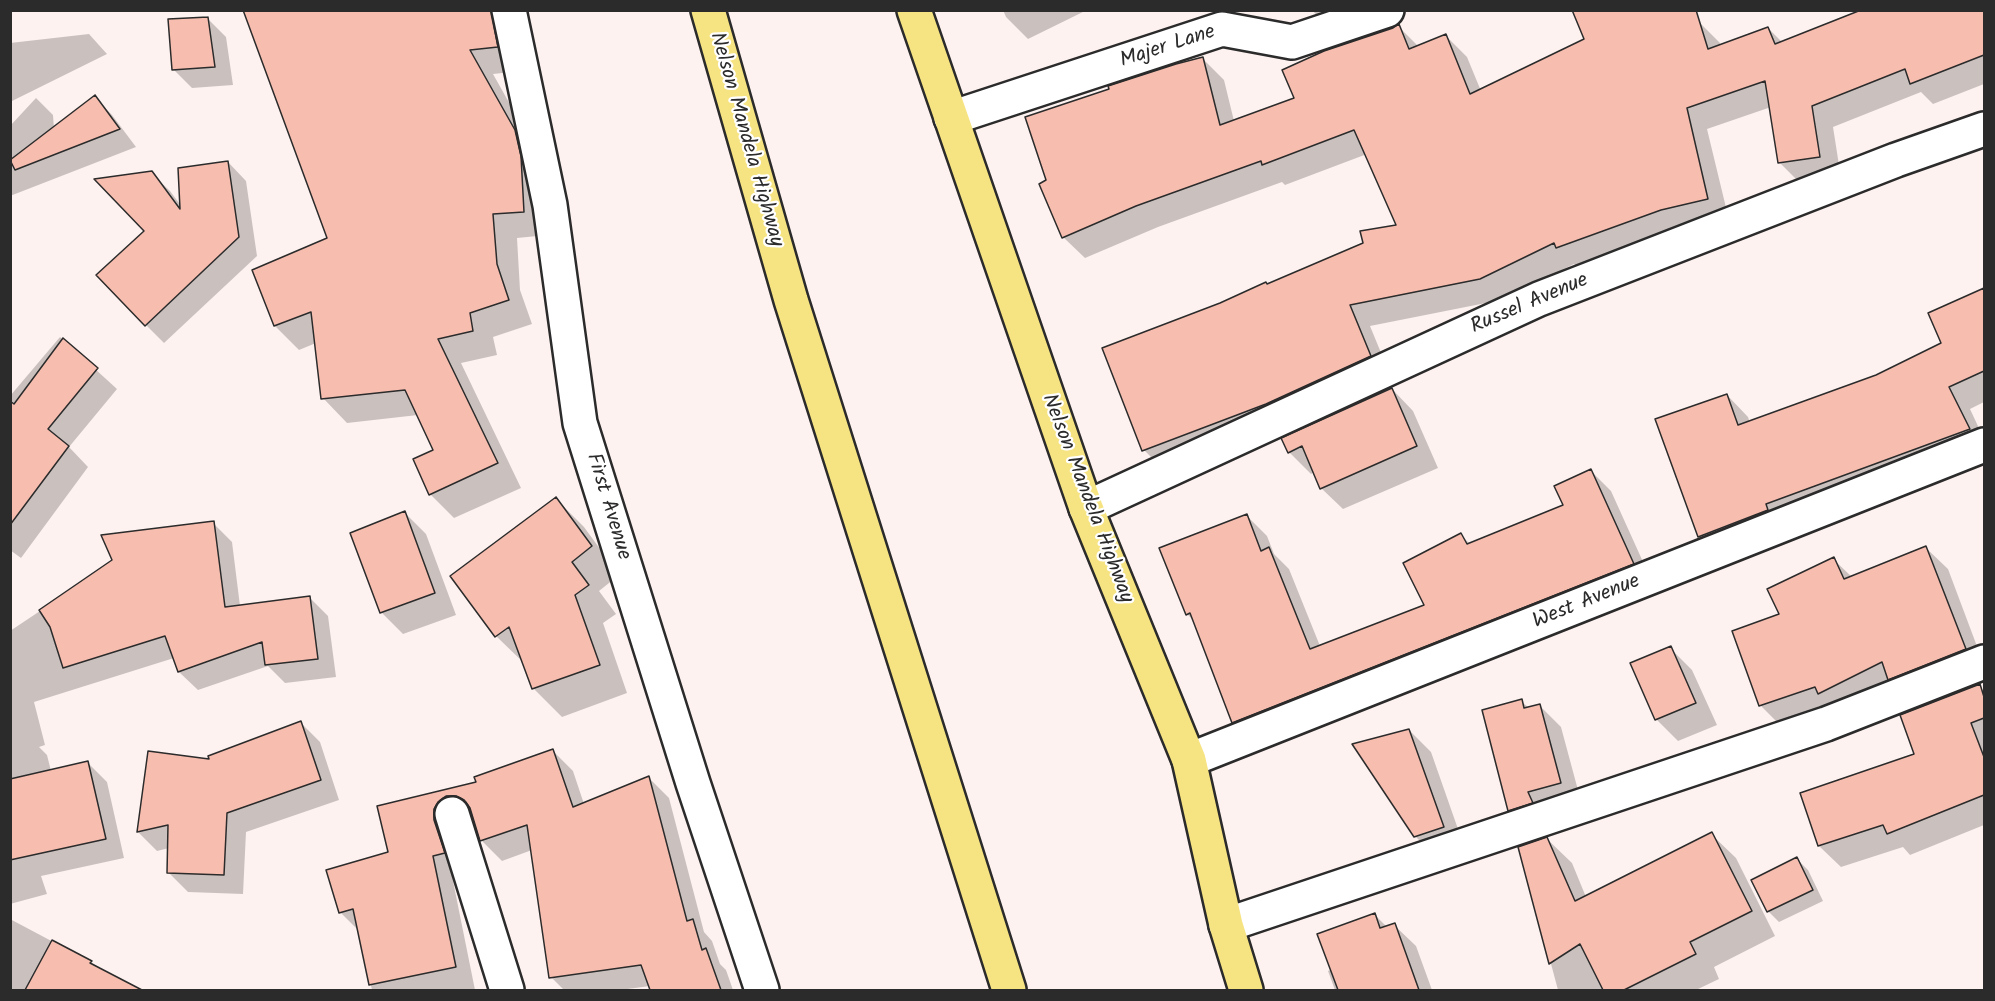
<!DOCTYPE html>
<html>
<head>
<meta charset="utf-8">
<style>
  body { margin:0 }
  #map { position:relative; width:1995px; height:1001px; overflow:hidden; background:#fdf2ef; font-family:Kalam,sans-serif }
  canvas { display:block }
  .frame { position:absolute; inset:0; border:12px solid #2b2b2b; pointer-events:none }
</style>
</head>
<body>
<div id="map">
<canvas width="1995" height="1001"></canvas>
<div class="frame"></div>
</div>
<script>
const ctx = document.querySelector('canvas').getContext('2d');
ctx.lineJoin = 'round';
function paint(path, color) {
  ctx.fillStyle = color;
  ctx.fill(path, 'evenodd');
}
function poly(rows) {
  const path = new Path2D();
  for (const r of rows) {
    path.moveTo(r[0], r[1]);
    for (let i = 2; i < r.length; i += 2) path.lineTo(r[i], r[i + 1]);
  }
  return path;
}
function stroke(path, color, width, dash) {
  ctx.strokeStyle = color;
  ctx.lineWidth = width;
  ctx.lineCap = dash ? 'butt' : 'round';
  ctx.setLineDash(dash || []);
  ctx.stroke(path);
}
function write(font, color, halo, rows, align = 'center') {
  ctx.font = font + ' Kalam,sans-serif';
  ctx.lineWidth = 4.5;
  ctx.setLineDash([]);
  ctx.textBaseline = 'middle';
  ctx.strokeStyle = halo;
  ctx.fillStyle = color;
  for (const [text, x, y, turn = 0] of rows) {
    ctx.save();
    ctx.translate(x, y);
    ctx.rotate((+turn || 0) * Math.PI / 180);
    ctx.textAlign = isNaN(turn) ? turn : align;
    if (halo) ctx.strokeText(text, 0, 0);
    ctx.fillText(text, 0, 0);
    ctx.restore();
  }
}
const shadow = poly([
  [293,10,525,10,521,71,493,74,539,156,548,235,517,238,520,290,532,324,493,337,497,355,461,363,521,488,454,518,430,494,435,451,418,415,347,423,323,398,316,343,299,350,275,326,254,271,329,239],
  [1003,10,1087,10,1028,39,1006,17],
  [1312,10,1405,10,1406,14,1336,36],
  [1866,10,1984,10,1984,84,1933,104,1921,92,1833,127,1841,178,1801,184,1780,163,1771,107,1707,129,1729,220,1579,269,1574,264,1501,300,1370,326,1391,377,1165,471,1144,450,1364,244,1398,226,1367,154,1285,185,1282,182,1158,227,1085,258,1063,237,1203,59,1224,80,1234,121,1296,99,1398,26,1419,47,1446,36,1467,57,1481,91,1698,21,1720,43,1721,46,1768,28,1783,43],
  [207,18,226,37,233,85,192,88,173,69],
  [89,34,107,54,10,102,10,43],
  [95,97,112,115,136,147,10,196,10,126,36,98,53,115,54,129],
  [228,162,246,181,257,256,164,343,146,325,146,231,151,173,170,191,182,207],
  [1980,291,1984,295,1984,402,1970,409,1984,439,1721,558,1699,536,1727,395,1748,417,1750,423,1876,376,1943,343],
  [60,337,117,389,69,447,88,467,21,558,10,550,10,396],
  [1392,389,1413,411,1438,468,1343,509,1321,488,1314,472,1311,474,1289,452],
  [1591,471,1611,491,1653,584,1254,742,1234,722,1195,622,1187,614,1247,516,1267,536,1274,554,1289,569,1320,646,1426,606,1461,535,1471,545,1565,505],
  [556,499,584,527,619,575,599,591,616,614,603,623,627,693,562,717,533,688,525,664,496,636],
  [405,513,426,534,456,615,403,634,381,612],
  [213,523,232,542,240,606,309,597,328,616,336,677,285,683,268,666,198,690,179,672,174,658,34,702,45,745,39,747,47,755,51,771,88,763,107,782,124,858,41,876,47,894,10,904,10,631,58,599],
  [1926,548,1948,569,1984,665,1782,727,1760,705,1781,615,1833,559,1852,577],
  [1670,648,1692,670,1717,725,1678,741,1656,719],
  [1979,686,1984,691,1984,825,1910,855,1903,847,1841,867,1819,846,1916,755],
  [1521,701,1529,708,1539,705,1561,727,1582,805,1532,832,1510,810],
  [301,723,320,742,339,800,246,832,243,894,188,892,168,872,169,848,157,851,138,832,211,761],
  [1409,730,1431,752,1465,849,1437,858,1415,836],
  [553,751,573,771,584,804,649,778,669,798,704,932,712,941,720,964,726,970,733,990,651,990,650,986,620,990,564,990,551,977,532,850,502,861,481,840,474,815,466,816,464,873,452,876,475,990,372,990,359,931,341,913,328,871,390,853,379,807,478,784],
  [1711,834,1736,858,1775,936,1714,967,1719,979,1696,990,1558,990,1520,848,1547,839,1572,863,1586,897],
  [1797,859,1808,870,1823,901,1779,922,1768,911],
  [1374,914,1387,927,1394,925,1416,946,1432,990,1335,990,1328,971,1332,969],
  [10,919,91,962,106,973,124,990,10,990]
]);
const building = poly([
  [243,10,491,10,498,47,470,50,515,130,521,156,524,212,493,214,497,264,509,300,470,313,473,331,438,339,498,463,429,495,413,459,433,450,405,390,321,399,311,312,274,326,252,270,327,238,243,10],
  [1572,10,1696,10,1708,49,1768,27,1775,44,1861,10,1984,10,1984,55,1910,84,1905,69,1812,106,1820,157,1778,163,1765,81,1687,108,1708,199,1661,210,1556,248,1554,243,1480,279,1350,305,1371,356,1266,404,1142,451,1102,348,1220,303,1266,282,1267,284,1363,243,1360,231,1396,225,1354,130,1262,165,1261,161,1136,206,1062,238,1039,184,1046,180,1025,117,1109,89,1108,86,1176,64,1203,57,1220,125,1294,98,1282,70,1324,51,1393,28,1399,24,1409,49,1446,34,1470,94,1584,39,1572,10],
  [208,17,215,67,172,70,168,19,208,17],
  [95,95,120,129,15,170,10,160,95,95],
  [228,161,239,237,145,326,96,275,144,231,94,179,152,171,180,209,178,168,228,161],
  [1984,288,1984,371,1949,387,1970,429,1766,504,1768,510,1698,537,1655,419,1727,394,1738,425,1876,375,1941,343,1928,313,1984,288],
  [63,338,98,368,48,429,69,446,10,525,10,401,14,404,63,338],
  [1392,388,1417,446,1320,489,1302,446,1288,453,1281,438,1392,388],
  [1591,469,1634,564,1232,723,1190,613,1186,615,1159,548,1247,514,1261,551,1269,547,1310,649,1424,605,1403,563,1461,533,1467,544,1563,505,1554,486,1591,469],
  [556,497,592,546,572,562,589,585,575,595,600,665,532,689,509,627,495,637,450,576,556,497],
  [405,511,435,593,380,613,350,533,405,511],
  [214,521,225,607,310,596,318,659,265,665,262,642,178,672,165,636,63,668,50,627,39,610,112,560,101,535,214,521],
  [1926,546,1966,649,1888,680,1882,662,1818,694,1815,687,1759,706,1732,631,1779,614,1767,589,1834,557,1844,579,1926,546],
  [1671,646,1696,703,1655,720,1630,663,1671,646],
  [1980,684,1984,697,1984,718,1971,723,1984,757,1984,795,1887,834,1883,825,1818,846,1800,793,1914,754,1900,715,1980,684],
  [1522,699,1524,708,1540,704,1561,783,1528,792,1533,803,1508,811,1482,710,1522,699],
  [301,721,321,780,227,813,224,875,167,873,168,825,137,832,148,751,209,759,208,756,301,721],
  [1409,729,1444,827,1414,837,1352,744,1409,729],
  [553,749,573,807,649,776,687,921,693,919,702,950,706,948,721,990,650,990,641,965,549,978,527,825,480,841,470,808,464,800,456,796,446,796,438,802,434,809,434,820,445,853,433,856,456,967,369,985,353,909,339,913,326,870,388,852,377,806,476,782,474,777,553,749],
  [88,761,106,839,10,860,10,779,88,761],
  [1712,832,1752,911,1690,942,1696,954,1624,990,1603,990,1580,944,1549,964,1518,847,1547,837,1575,901,1712,832],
  [1797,857,1813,890,1767,912,1751,880,1797,857],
  [1375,913,1380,928,1395,923,1419,990,1338,990,1317,934,1375,913],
  [52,940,92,961,90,963,142,990,25,990,52,940]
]);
const minor = poly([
  [509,10,550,205,580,423,693,783,762,990],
  [951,118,1222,29,1292,42,1387,10],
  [1086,508,1539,299,1896,160,1984,129],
  [1189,760,1984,445],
  [452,814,507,990],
  [1226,925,1826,724,1984,662]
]);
const trunk = poly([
  [708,10,791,300,1009,990],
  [914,10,1086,508,1189,760,1226,925,1246,990]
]);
const streetNames = [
  ["Majer Lane",1168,48,-18],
  ["Nelson Mandela Highway",745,140,74],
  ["Russel Avenue",1530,305,-23],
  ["Nelson Mandela Highway",1086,499,69],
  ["First Avenue",607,507,73],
  ["West Avenue",1587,603,-22]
];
paint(shadow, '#0003');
paint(building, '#f7bdaf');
stroke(building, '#2b2b2b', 1.5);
stroke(minor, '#2b2b2b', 38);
stroke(trunk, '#2b2b2b', 38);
stroke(minor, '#fff', 33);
stroke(trunk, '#f6e381', 33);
write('21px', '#2b2b2b', '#fff', streetNames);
</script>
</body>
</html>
